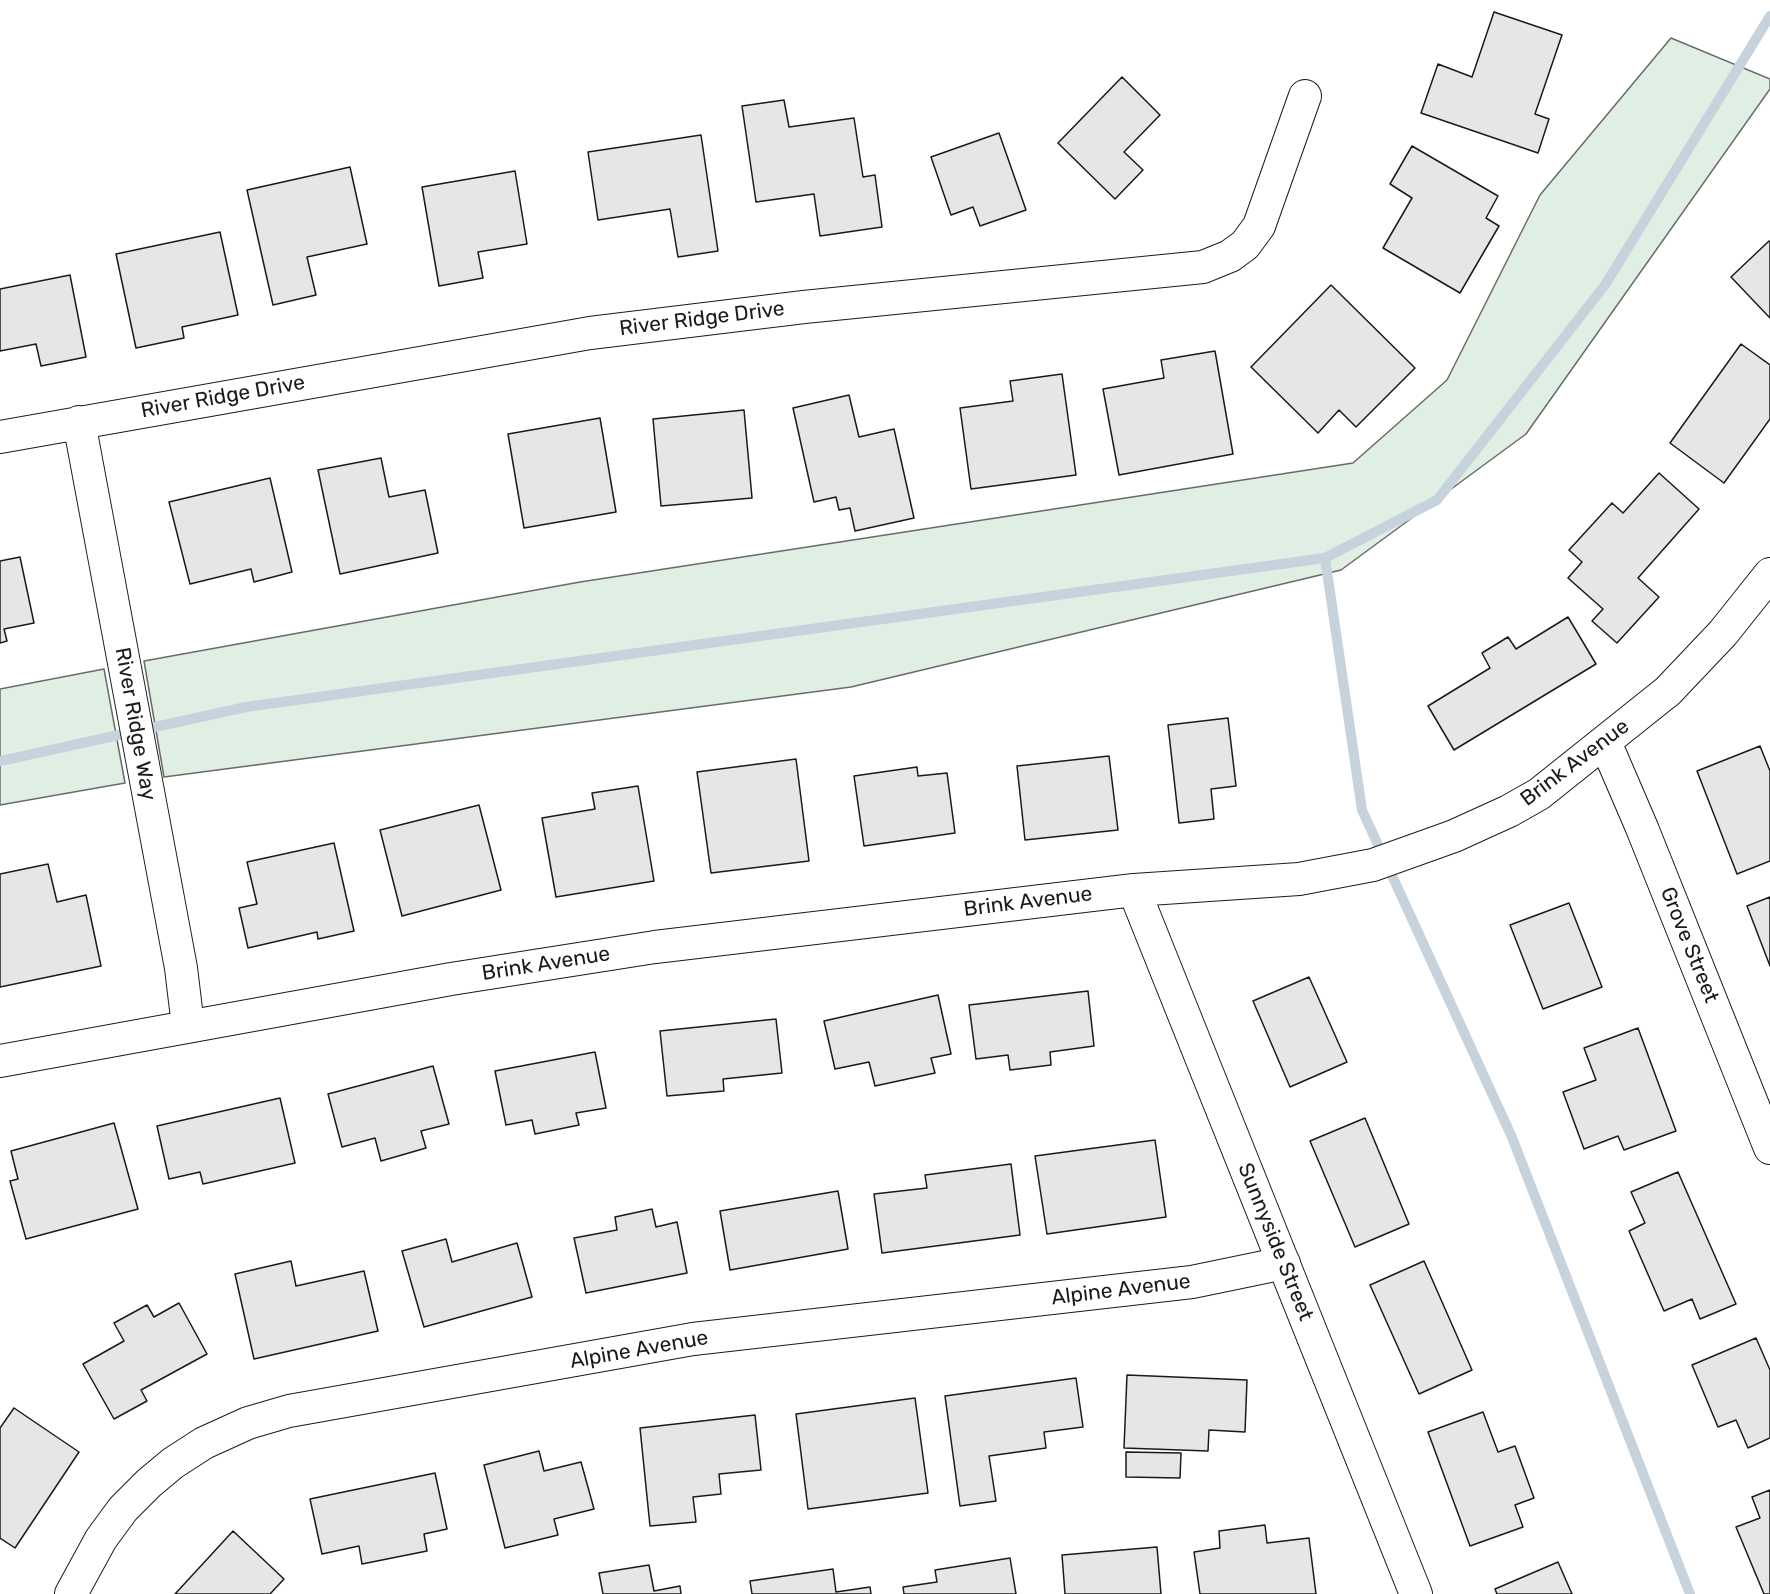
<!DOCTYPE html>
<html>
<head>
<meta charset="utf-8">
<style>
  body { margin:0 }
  canvas { display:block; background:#fff }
</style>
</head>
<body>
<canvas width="1770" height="1594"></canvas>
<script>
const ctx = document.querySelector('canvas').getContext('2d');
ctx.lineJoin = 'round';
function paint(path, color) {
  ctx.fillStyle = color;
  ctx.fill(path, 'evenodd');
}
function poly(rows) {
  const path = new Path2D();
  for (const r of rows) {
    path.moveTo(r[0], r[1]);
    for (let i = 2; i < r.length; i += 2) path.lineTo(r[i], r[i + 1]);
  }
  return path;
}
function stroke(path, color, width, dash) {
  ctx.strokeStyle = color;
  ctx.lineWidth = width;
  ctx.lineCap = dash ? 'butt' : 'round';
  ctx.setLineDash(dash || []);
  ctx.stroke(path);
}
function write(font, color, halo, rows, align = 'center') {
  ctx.font = font + ' Rubik,sans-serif';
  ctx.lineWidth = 4.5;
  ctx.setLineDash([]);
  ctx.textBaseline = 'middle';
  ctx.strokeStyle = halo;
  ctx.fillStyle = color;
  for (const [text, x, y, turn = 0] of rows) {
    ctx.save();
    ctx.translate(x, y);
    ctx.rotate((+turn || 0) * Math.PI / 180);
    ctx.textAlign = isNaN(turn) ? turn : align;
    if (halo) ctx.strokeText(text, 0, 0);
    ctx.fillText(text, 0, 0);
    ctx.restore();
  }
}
const green = poly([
  [1671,38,1770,79,1770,89,1526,434,1341,570,851,687,164,777,144,661,580,582,1353,463,1447,380,1540,195,1671,38],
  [104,669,125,783,0,805,0,689,104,669]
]);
const stream = poly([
  [1325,558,1362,810,1511,1135,1690,1594],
  [0,761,246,707,1325,558,1437,500,1605,285,1770,16]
]);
const building = poly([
  [1494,12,1562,35,1535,114,1549,119,1538,153,1421,113,1438,64,1472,77,1494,12],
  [1122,77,1160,115,1124,152,1143,170,1115,199,1058,143,1122,77],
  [784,100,789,127,854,118,863,177,875,175,882,227,820,236,814,194,756,202,742,106,784,100],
  [999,133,1026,210,980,226,973,207,951,215,931,157,999,133],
  [701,135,718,251,678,257,670,209,598,220,588,152,701,135],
  [1412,146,1498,196,1486,218,1499,226,1460,293,1383,248,1412,198,1390,184,1412,146],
  [350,167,367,244,307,257,316,295,273,305,247,190,350,167],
  [515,171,527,244,478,252,483,278,439,286,422,187,515,171],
  [220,232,238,315,182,327,184,338,136,348,116,254,220,232],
  [1769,241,1770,242,1770,318,1731,277,1769,241],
  [70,275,86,357,41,366,36,344,0,351,0,289,70,275],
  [1331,285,1415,368,1356,427,1339,410,1318,433,1251,367,1331,285],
  [1741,344,1770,365,1770,419,1724,483,1670,443,1741,344],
  [1215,351,1233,454,1119,475,1103,389,1164,378,1161,360,1215,351],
  [1062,374,1076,475,971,489,960,408,1013,401,1010,381,1062,374],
  [849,395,859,437,894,429,914,518,855,531,850,508,839,510,836,497,814,502,793,408,849,395],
  [744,410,752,498,661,506,653,419,744,410],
  [600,418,616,512,524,528,508,434,600,418],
  [381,458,389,497,425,490,438,553,340,574,318,470,381,458],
  [1659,473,1699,509,1638,578,1659,597,1617,643,1592,621,1603,609,1568,578,1582,562,1569,550,1612,503,1623,513,1659,473],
  [270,478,292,572,254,582,251,569,190,584,169,502,270,478],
  [20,557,34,623,4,629,7,641,0,643,0,561,20,557],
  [1568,617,1596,664,1454,750,1428,706,1490,668,1482,653,1508,637,1516,649,1568,617],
  [1228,718,1236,786,1211,789,1214,819,1179,823,1168,725,1228,718],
  [1760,746,1770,771,1770,861,1737,874,1697,771,1760,746],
  [1109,756,1118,830,1025,840,1017,766,1109,756],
  [796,759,809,861,711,873,697,772,796,759],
  [917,767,918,776,947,773,955,833,864,846,854,776,917,767],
  [638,786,654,881,556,897,542,818,595,809,592,793,638,786],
  [479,805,501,890,402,916,380,830,479,805],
  [334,843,354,931,318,939,317,932,248,948,239,908,257,904,247,862,334,843],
  [48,864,57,902,86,895,101,966,0,987,0,874,48,864],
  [1770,897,1770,966,1747,906,1770,897],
  [1569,903,1602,987,1543,1009,1510,925,1569,903],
  [1309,977,1347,1062,1290,1087,1253,1001,1309,977],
  [1088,991,1094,1046,1050,1052,1051,1065,1010,1070,1008,1055,976,1059,969,1005,1088,991],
  [938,995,951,1054,931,1058,935,1073,875,1086,869,1062,835,1069,824,1021,938,995],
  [776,1019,782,1073,723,1079,724,1091,667,1096,660,1031,776,1019],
  [1638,1028,1676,1131,1624,1150,1618,1136,1584,1149,1563,1092,1596,1080,1584,1048,1638,1028],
  [595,1052,606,1108,576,1113,579,1125,535,1134,532,1120,506,1125,495,1071,595,1052],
  [433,1066,449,1124,421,1131,426,1148,381,1161,375,1138,342,1147,328,1094,433,1066],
  [280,1098,295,1163,203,1184,200,1172,169,1179,157,1126,280,1098],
  [1365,1118,1409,1224,1355,1247,1310,1141,1365,1118],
  [114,1123,138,1209,26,1239,10,1181,18,1179,11,1151,114,1123],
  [1155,1140,1166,1217,1047,1234,1035,1156,1155,1140],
  [1011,1164,1020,1235,882,1253,874,1194,927,1188,925,1175,1011,1164],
  [1678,1172,1736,1304,1700,1319,1692,1299,1664,1311,1629,1231,1645,1223,1631,1192,1678,1172],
  [838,1191,848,1249,730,1270,720,1211,838,1191],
  [652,1209,656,1227,677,1222,687,1273,586,1293,574,1238,617,1230,615,1217,652,1209],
  [446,1239,452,1262,517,1243,532,1297,424,1327,402,1251,446,1239],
  [291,1261,296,1286,364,1271,378,1331,254,1359,235,1274,291,1261],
  [1424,1261,1472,1370,1419,1394,1370,1285,1424,1261],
  [179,1303,207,1354,141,1390,147,1401,114,1419,83,1364,124,1341,114,1323,147,1305,154,1317,179,1303],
  [1756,1338,1770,1370,1770,1438,1748,1448,1736,1420,1718,1427,1692,1365,1756,1338],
  [1127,1375,1247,1380,1245,1432,1209,1430,1208,1451,1124,1448,1127,1375],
  [1076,1378,1083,1427,1044,1432,1046,1448,989,1456,996,1501,960,1506,945,1396,1076,1378],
  [915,1398,928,1493,808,1509,796,1414,915,1398],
  [14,1408,79,1452,15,1548,0,1538,0,1428,14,1408],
  [1483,1412,1498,1452,1515,1446,1534,1498,1515,1505,1523,1527,1470,1546,1428,1432,1483,1412],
  [755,1415,761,1470,719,1474,721,1494,693,1497,696,1522,650,1526,640,1428,755,1415],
  [539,1451,544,1471,581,1462,594,1509,554,1519,558,1535,505,1548,484,1465,539,1451],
  [1126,1452,1181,1453,1180,1478,1126,1477,1126,1452],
  [435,1473,447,1529,424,1534,427,1551,362,1564,359,1546,322,1554,310,1499,435,1473],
  [1770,1490,1770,1594,1764,1594,1736,1527,1760,1518,1752,1497,1770,1490],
  [1265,1525,1267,1543,1309,1538,1316,1594,1200,1594,1194,1552,1220,1548,1219,1531,1265,1525],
  [233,1531,284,1579,270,1594,175,1594,233,1531],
  [1157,1547,1161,1594,1065,1594,1062,1555,1157,1547],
  [1010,1558,1016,1594,904,1594,903,1587,937,1582,935,1570,1010,1558],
  [1558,1562,1572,1594,1497,1594,1495,1589,1558,1562],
  [649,1565,654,1591,680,1586,681,1594,603,1594,599,1573,649,1565],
  [833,1569,836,1592,870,1587,871,1594,752,1594,750,1581,833,1569]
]);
const minor = poly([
  [79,422,181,968,188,1026],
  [0,437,590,333,804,307,1203,267,1230,256,1245,245,1259,226,1305,96],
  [1605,742,1642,828,1770,1148],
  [1134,890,1416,1594],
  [0,1061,451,979,655,947,1134,890,1299,879,1373,865,1454,836,1509,811,1539,794,1668,691,1723,633,1770,574],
  [71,1594,101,1539,123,1509,149,1483,173,1463,204,1443,248,1423,289,1411,693,1339,1192,1282,1284,1263]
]);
const streetNames = [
  ["River Ridge Drive",702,319,-7],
  ["River Ridge Drive",223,397,-10],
  ["River Ridge Way",135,724,80],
  ["Brink Avenue",1575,763,-37],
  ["Brink Avenue",1028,902,-7],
  ["Grove Street",1689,945,68],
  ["Brink Avenue",546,964,-9],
  ["Sunnyside Street",1275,1242,68],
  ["Alpine Avenue",1121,1290,-7],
  ["Alpine Avenue",639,1350,-10]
];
paint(green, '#e0efe3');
stroke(green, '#6a6a6a', 1.5);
stroke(stream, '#c6d2dc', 10);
paint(building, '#e6e6e6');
stroke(building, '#1a1a1a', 1.5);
stroke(minor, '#1a1a1a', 34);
stroke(minor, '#fff', 32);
write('21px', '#1a1a1a', '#fff', streetNames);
</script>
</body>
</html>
